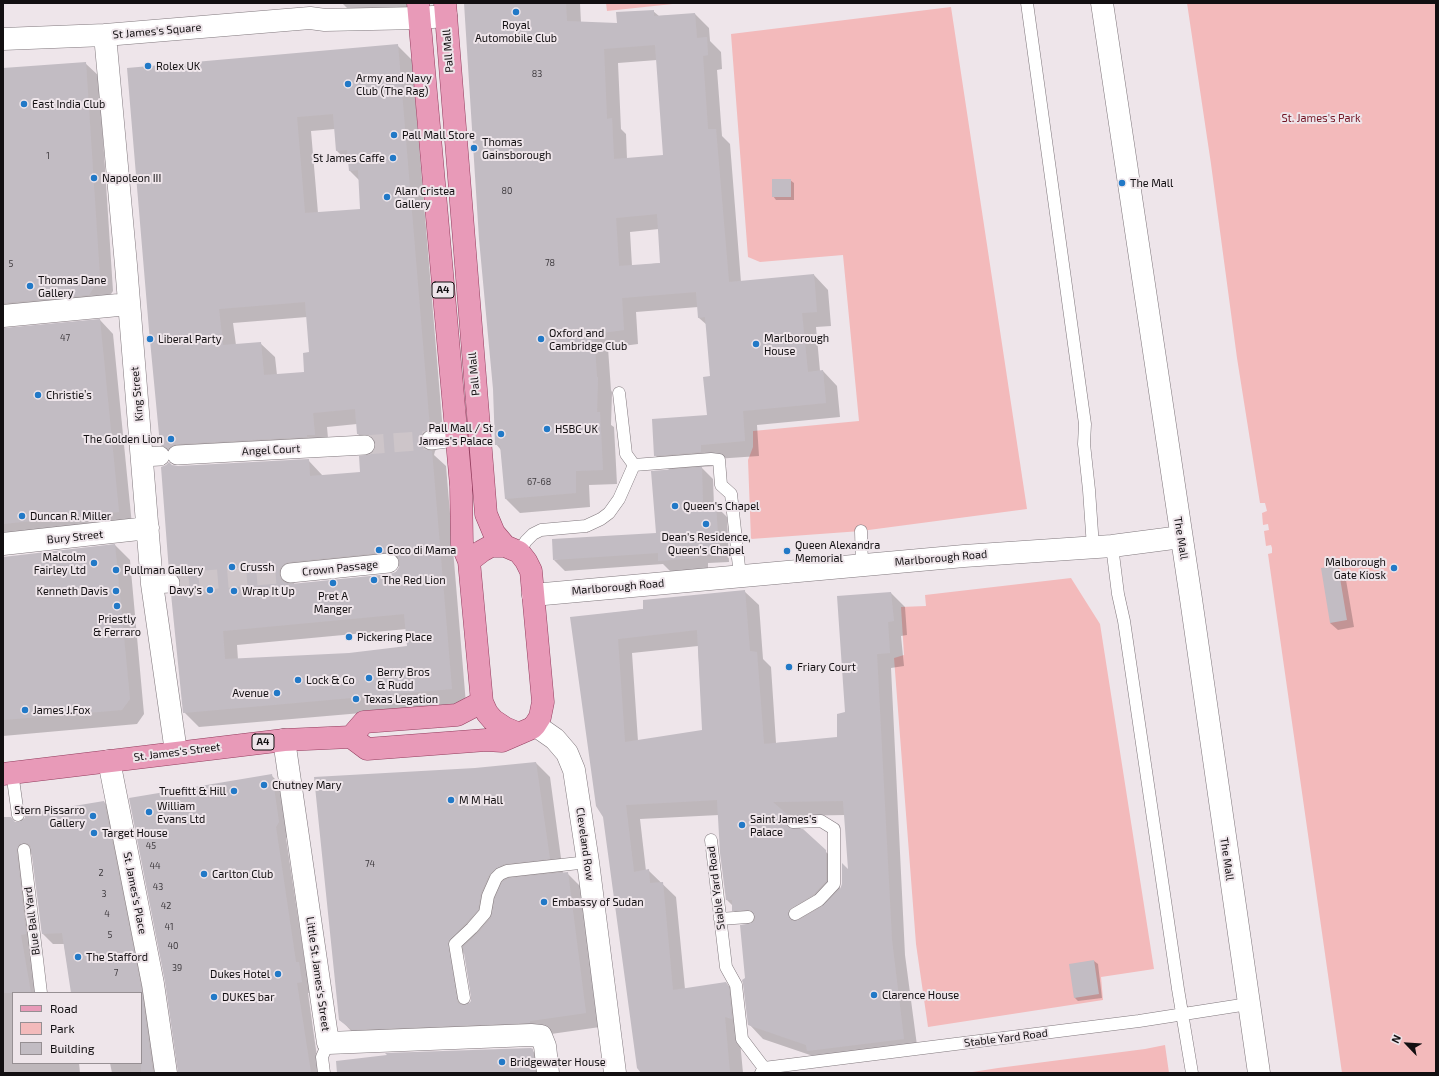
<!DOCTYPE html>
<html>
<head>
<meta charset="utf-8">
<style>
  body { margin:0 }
  #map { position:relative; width:1439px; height:1076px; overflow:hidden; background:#eee5ea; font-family:"Exo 2",sans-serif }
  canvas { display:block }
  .frame { position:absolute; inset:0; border:4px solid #120f11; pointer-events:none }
  .legend { position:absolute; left:12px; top:992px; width:130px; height:72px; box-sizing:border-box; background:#eee5ea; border:1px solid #968f93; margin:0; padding:5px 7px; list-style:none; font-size:12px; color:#120f11 }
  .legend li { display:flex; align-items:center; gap:8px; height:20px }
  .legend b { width:20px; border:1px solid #968f93 }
  .north { position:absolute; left:1387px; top:1024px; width:40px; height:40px; -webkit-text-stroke:3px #eee5ea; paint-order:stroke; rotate:295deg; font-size:11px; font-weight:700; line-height:16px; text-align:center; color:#120f11 }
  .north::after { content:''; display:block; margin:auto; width:14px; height:18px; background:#120f11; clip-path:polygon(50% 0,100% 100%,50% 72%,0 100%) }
</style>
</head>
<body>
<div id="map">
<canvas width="1439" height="1076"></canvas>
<div class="frame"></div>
<ul class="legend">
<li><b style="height:5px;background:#e89ab8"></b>Road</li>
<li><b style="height:11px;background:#f3babb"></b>Park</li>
<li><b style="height:11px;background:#c2bcc3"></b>Building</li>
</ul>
<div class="north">N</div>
</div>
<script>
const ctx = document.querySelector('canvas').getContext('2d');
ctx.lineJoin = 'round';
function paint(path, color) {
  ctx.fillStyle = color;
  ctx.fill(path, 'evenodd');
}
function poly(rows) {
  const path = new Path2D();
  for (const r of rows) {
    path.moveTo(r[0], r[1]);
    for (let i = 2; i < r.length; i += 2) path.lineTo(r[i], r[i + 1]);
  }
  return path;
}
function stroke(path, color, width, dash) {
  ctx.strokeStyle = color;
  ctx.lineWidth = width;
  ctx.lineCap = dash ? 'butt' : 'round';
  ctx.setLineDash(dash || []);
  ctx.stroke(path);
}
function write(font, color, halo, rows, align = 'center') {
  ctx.font = font + ' "Exo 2",sans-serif';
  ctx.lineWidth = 4;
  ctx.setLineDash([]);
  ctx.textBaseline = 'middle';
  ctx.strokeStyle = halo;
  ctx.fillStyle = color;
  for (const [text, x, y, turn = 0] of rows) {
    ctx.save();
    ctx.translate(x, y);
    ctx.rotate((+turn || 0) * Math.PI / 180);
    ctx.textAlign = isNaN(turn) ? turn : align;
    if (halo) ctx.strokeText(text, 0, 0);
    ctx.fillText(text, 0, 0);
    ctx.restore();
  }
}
const green = poly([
  [606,3,682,3,607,11],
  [1187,3,1436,3,1436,1073,1342,1073,1268,554,1272,553,1272,548,1271,545,1266,546,1264,531,1269,530,1268,524,1263,525,1262,513,1267,511,1265,503,1260,503,1237,358,1211,164],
  [951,7,1027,509,861,531,751,539,748,460,753,447,753,431,859,421,843,255,760,262,748,257,731,34],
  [1071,578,1100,624,1154,969,1101,977,1103,1000,928,1027,916,944,894,658,904,655,901,607,926,606,925,595],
  [1165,1045,1169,1073,966,1073,998,1068,1145,1049]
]);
const shadow = poly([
  [342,3,426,3,368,29],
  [465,3,580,3,581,23,618,24,653,11,659,16,695,14,709,28,710,41,721,52,722,69,717,70,722,136,730,144,741,282,814,275,828,290,831,326,816,327,820,371,823,371,837,386,840,417,757,425,759,456,715,459,715,466,701,467,713,479,714,506,716,506,727,517,729,562,708,563,708,569,671,572,663,564,565,571,554,560,657,534,670,471,655,455,708,416,711,377,707,325,699,318,698,307,636,312,638,344,608,348,611,390,612,392,611,425,614,427,617,484,589,485,590,507,520,513,506,499,501,450,496,444,494,389],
  [657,60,664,156,627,159,626,134,621,129,618,63],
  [659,229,661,263,632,266,630,232],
  [397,45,412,60,444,444,439,446,435,451,434,455,446,466,466,704,199,727,184,712,176,593,181,589,182,583,170,572,172,466,178,467,308,460,323,476,362,473,377,449,373,449,358,434,357,424,327,427,329,449,176,459,161,445,128,69],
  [335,129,337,151,349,163,350,171,359,180,362,210,318,213,311,131],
  [307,317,310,353,306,373,277,375,275,357,260,343,236,345,233,323],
  [401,566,396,572,390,575,293,585,298,578,304,576],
  [407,629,408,647,349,654,238,660,237,645],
  [85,63,99,76,113,291,102,308,5,324,4,329,100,320,113,334,132,525,3,538,3,69],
  [790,180,794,183,794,200,776,200,773,196],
  [115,545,130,560,144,714,137,724,3,736,3,558],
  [1338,567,1345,574,1354,627,1338,630,1330,623],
  [744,591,759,605,763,659,771,667,776,743,838,738,846,712,891,593,905,607,907,635,901,636,904,666,891,668,905,955,918,1053,813,1056,763,1039,749,1024,746,978,748,925,733,910,733,906,727,900,719,815,640,819,646,871,649,871,676,897,685,989,726,983,740,998,739,1030,743,1073,643,1073,604,817,572,618,644,609],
  [698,646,703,731,638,741,632,653],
  [845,815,849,871,840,890,840,865,787,816],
  [536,763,550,777,563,873,567,873,581,887,600,1027,544,1035,354,1034,340,1019,475,769],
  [465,950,472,1002,469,1004,461,960],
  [271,775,282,786,289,834,286,838,306,970,310,974,312,993,308,993,319,1071,321,1073,179,1073],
  [104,802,115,813,162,1073,112,1073,110,1063,141,1063,141,993,72,993,64,944,53,944,42,933,33,854,30,855,39,993,13,993,13,1063,79,1063,80,1073,3,1073,3,818,16,823],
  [1094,961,1098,964,1102,998,1078,1001,1075,998],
  [532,1050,543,1061,544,1073,345,1073]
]);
const building = poly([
  [464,3,566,3,567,21,617,23,616,12,654,10,654,16,695,13,697,38,707,37,708,55,703,56,708,129,716,129,729,282,814,274,817,312,802,313,808,372,823,370,826,403,743,411,745,441,701,445,701,452,654,456,652,419,707,415,703,377,710,376,705,317,698,318,696,292,622,298,624,330,594,334,597,377,598,377,597,412,600,412,603,470,576,471,576,493,505,499,500,445,495,445,493,389,479,239],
  [655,45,663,155,614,159,612,118,607,119,604,49],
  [657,214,660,263,619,266,616,218],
  [398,44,430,429,424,432,421,436,420,441,422,447,426,450,432,451,452,689,183,713,171,594,176,592,180,588,181,582,179,577,175,573,169,572,161,467,166,465,169,462,172,465,178,466,309,459,310,476,360,472,359,456,371,454,375,450,376,444,374,439,370,435,357,434,355,409,313,413,315,435,307,435,307,437,176,444,171,446,168,449,165,446,160,445,149,330,127,68],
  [333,114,336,151,347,150,349,171,358,170,360,209,305,213,297,117],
  [305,302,309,352,303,353,304,372,264,375,261,342,223,345,219,309],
  [388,552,393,553,398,556,400,562,399,567,396,572,390,574,291,584,285,583,281,580,279,574,280,568,284,564,289,562],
  [404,614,407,646,349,653,225,659,223,631],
  [86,62,100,278,89,295,3,303,3,68],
  [772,179,791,179,791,197,772,197],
  [100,319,119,512,3,524,3,328],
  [702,467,703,506,716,505,719,551,697,552,698,558,658,561,658,553,553,560,552,539,656,533,651,471],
  [115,544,130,699,122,710,3,720,3,557],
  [1338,566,1347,620,1330,623,1321,568],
  [745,590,750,651,757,652,764,744,837,737,837,714,845,712,837,596,891,592,894,621,888,622,890,653,877,654,892,940,904,1039,807,1051,806,1045,748,1025,743,984,742,980,745,978,740,925,752,923,755,920,755,916,751,910,732,911,732,900,726,900,720,853,717,800,626,805,634,872,649,869,650,883,663,882,673,990,726,982,729,987,732,1019,725,1017,730,1073,641,1073,637,1068,603,817,596,806,570,617,643,609,643,600],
  [697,630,702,730,625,742,618,639],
  [843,801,848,869,842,863,842,884,840,889,823,906,799,920,792,921,788,914,789,910,814,894,826,881,826,850,803,829,789,828,786,823,789,816,773,802],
  [536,762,550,859,504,864,495,869,489,875,481,893,478,910,448,942,457,999,458,1003,462,1005,468,1004,471,1001,471,997,463,947,478,933,491,918,495,898,502,882,509,878,568,872,586,1013,530,1021,530,1023,352,1030,339,1020,314,777,475,768],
  [272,774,279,822,276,827,296,962,299,962,302,982,297,983,311,1073,178,1073,165,982,129,798],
  [104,801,141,986,153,1073,141,1073,141,993,71,993,62,933,42,934,31,849,30,845,27,843,19,844,17,851,26,934,21,935,31,993,3,993,3,817,11,817,15,822,19,822,25,818,25,814],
  [1094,960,1099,994,1074,998,1069,964],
  [531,1048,533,1049,535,1073,337,1073,336,1061,387,1055,385,1053]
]);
const pedestrianTunnel = poly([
  [365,445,431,440],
  [170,583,290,573]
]);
const service = poly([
  [1027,3,1085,424,1084,444,1089,490,1093,547],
  [619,393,626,454,634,465],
  [861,531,862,565],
  [1112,546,1118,594,1124,621,1178,989,1192,1073],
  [519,552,526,541,533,534,541,530,586,526,601,519,609,513,619,499,634,465,711,459,719,460,721,485,731,494,740,576],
  [12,772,18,815],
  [793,822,821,821,834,829,834,884,819,900,795,914],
  [711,840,726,967,736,985,742,1039,764,1068],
  [24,850,41,993],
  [720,919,748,917],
  [464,998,455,944,472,928,485,913,488,896,496,878,500,874,507,871,588,862],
  [324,1073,322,1057,328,1043],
  [761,1073,764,1068,1139,1021,1248,1004]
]);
const pedestrian = poly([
  [431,440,455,437],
  [177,455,365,445],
  [142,457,160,456],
  [290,573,389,563],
  [152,584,170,583]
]);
const minor = poly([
  [105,35,126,265,152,584,176,752],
  [3,39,105,35,310,18,325,20,419,18,446,16],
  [3,316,129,304],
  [3,544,148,528],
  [533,595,964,556,1112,546,1181,537],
  [535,725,555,739,567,753,574,770,588,862,615,1073],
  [284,740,328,1043,531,1035,541,1036,545,1046,548,1073],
  [109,761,153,984,166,1073]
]);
const tertiary = poly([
  [1102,3,1191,599,1259,1073]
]);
const primary = poly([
  [418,3,461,486,462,544,469,561,482,702,487,713,493,720,505,728,517,733],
  [469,561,482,551,491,546,505,546],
  [351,737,364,722,457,715,482,702],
  [3,774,284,740,351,737,367,749,486,740,502,741,532,728,535,725,540,717,543,702,531,571,526,561,519,552,505,546,494,533,486,514,445,3]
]);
const markers = [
  [516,12,4,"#2179c7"],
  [148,66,4,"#2179c7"],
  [348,84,4,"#2179c7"],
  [24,104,4,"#2179c7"],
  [394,135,4,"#2179c7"],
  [474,148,4,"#2179c7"],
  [393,158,4,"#2179c7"],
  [94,178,4,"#2179c7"],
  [1122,183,4,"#2179c7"],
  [387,197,4,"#2179c7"],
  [30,286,4,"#2179c7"],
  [150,339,4,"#2179c7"],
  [541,339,4,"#2179c7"],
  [756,344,4,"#2179c7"],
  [38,395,4,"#2179c7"],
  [547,429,4,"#2179c7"],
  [501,434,4,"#2179c7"],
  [171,439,4,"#2179c7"],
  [675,506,4,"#2179c7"],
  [22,516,4,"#2179c7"],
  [706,524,4,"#2179c7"],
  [379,550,4,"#2179c7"],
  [787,551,4,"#2179c7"],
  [94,563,4,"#2179c7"],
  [232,567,4,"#2179c7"],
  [1394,568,4,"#2179c7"],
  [116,570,4,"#2179c7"],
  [374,580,4,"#2179c7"],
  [333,583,4,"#2179c7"],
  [210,590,4,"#2179c7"],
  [116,591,4,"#2179c7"],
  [234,591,4,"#2179c7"],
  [117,606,4,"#2179c7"],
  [349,637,4,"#2179c7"],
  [789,667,4,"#2179c7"],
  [369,678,4,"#2179c7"],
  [298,680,4,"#2179c7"],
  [277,693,4,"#2179c7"],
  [356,699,4,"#2179c7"],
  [25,710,4,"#2179c7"],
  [264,785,4,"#2179c7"],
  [234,791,4,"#2179c7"],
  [451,800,4,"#2179c7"],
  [149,812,4,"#2179c7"],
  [93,816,4,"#2179c7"],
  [742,825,4,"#2179c7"],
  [94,833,4,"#2179c7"],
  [204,874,4,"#2179c7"],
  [544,902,4,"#2179c7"],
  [78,957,4,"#2179c7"],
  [278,974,4,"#2179c7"],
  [874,995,4,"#2179c7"],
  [214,997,4,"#2179c7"],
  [502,1062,4,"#2179c7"]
];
const numberNames = [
  ["83",537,74],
  ["1",48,156],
  ["80",507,191],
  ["78",550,263],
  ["5",11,264],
  ["47",65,338],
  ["67-68",539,482],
  ["45",151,846],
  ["74",370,864],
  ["44",155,866],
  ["2",101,873],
  ["43",158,887],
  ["3",104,894],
  ["42",166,906],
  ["4",107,914],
  ["41",169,927],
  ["5",110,935],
  ["40",173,946],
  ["39",177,968],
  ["7",116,973]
];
const shields = [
  [443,290,22],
  [263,742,22]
];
const shieldNames = [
  ["A4",443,290],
  ["A4",263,742]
];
const poiNames = [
  ["Royal",516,25,"center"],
  ["Automobile Club",516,38,"center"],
  ["Rolex UK",156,66],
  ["Army and Navy",356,78],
  ["Club (The Rag)",356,91],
  ["East India Club",32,104],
  ["Pall Mall Store",402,135],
  ["Thomas",482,142],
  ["Gainsborough",482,155],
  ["St James Caffe",385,158,"right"],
  ["Napoleon III",102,178],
  ["The Mall",1130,183],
  ["Alan Cristea",395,191],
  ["Gallery",395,204],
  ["Thomas Dane",38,280],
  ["Gallery",38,293],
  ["Oxford and",549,333],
  ["Cambridge Club",549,346],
  ["Marlborough",764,338],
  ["House",764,351],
  ["Liberal Party",158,339],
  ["Christie’s",46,395],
  ["Pall Mall / St",493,428,"right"],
  ["James's Palace",493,441,"right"],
  ["HSBC UK",555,429],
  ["The Golden Lion",163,439,"right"],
  ["Queen's Chapel",683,506],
  ["Duncan R. Miller",30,516],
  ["Dean's Residence,",706,537,"center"],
  ["Queen's Chapel",706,550,"center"],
  ["Queen Alexandra",795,545],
  ["Memorial",795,558],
  ["Coco di Mama",387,550],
  ["Malcolm",86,557,"right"],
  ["Fairley Ltd",86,570,"right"],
  ["Malborough",1386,562,"right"],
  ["Gate Kiosk",1386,575,"right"],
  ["Crussh",240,567],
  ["Pullman Gallery",124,570],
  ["The Red Lion",382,580],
  ["Davy's",202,590,"right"],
  ["Kenneth Davis",108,591,"right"],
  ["Wrap It Up",242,591],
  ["Pret A",333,596,"center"],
  ["Manger",333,609,"center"],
  ["Priestly",117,619,"center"],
  ["& Ferraro",117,632,"center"],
  ["Pickering Place",357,637],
  ["Friary Court",797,667],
  ["Berry Bros",377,672],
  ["& Rudd",377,685],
  ["Lock & Co",306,680],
  ["Avenue",269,693,"right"],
  ["Texas Legation",364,699],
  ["James J.Fox",33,710],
  ["Chutney Mary",272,785],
  ["Truefitt & Hill",226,791,"right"],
  ["M M Hall",459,800],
  ["William",157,806],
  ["Evans Ltd",157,819],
  ["Stern Pissarro",85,810,"right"],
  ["Gallery",85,823,"right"],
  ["Saint James's",750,819],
  ["Palace",750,832],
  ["Target House",102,833],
  ["Carlton Club",212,874],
  ["Embassy of Sudan",552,902],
  ["The Stafford",86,957],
  ["Dukes Hotel",270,974,"right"],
  ["Clarence House",882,995],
  ["DUKES bar",222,997],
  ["Bridgewater House",510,1062]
];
const streetNames = [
  ["St James's Square",157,31,-5],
  ["Pall Mall",448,51,-94],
  ["Pall Mall",474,374,-95],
  ["King Street",137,394,-95],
  ["Angel Court",271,450,-3],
  ["Bury Street",75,537,-6],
  ["The Mall",1181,538,81],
  ["Marlborough Road",941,558,-5],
  ["Crown Passage",340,568,-6],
  ["Marlborough Road",618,587,-5],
  ["St. James's Street",177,752,-7],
  ["Cleveland Row",585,844,82],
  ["The Mall",1227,859,82],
  ["Stable Yard Road",716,888,-97],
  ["St. James's Place",135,893,79],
  ["Blue Ball Yard",32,921,-97],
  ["Little St. James's Street",318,974,82],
  ["Stable Yard Road",1006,1038,-7]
];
const parkNames = [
  ["St. James's Park",1321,118]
];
paint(green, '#f3babb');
paint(shadow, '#0003');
paint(building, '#c2bcc3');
stroke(pedestrianTunnel, '#cdc5c9', 19, [19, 10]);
stroke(service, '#80787d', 13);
stroke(pedestrian, '#80787d', 20);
stroke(minor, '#80787d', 23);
stroke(tertiary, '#80787d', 23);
stroke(primary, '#933d5e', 23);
stroke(service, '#fff', 12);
stroke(pedestrian, '#fff', 19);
stroke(minor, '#fff', 22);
stroke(tertiary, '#fff', 22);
stroke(primary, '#e89ab8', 22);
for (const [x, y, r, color] of markers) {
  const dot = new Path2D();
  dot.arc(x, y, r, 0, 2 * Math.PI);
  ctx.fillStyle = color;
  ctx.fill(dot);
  stroke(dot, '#eee5ea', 1.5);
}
write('9px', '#3e3a3e', null, numberNames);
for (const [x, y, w] of shields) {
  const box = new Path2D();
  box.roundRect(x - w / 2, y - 8, w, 16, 3);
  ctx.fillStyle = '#eee5ea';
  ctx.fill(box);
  stroke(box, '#120f11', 1);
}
write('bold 10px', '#120f11', null, shieldNames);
write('11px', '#120f11', '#eee5ea', poiNames, 'left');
write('11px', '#120f11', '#eee5ea', streetNames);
write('11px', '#721625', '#eee5ea', parkNames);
</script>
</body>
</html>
